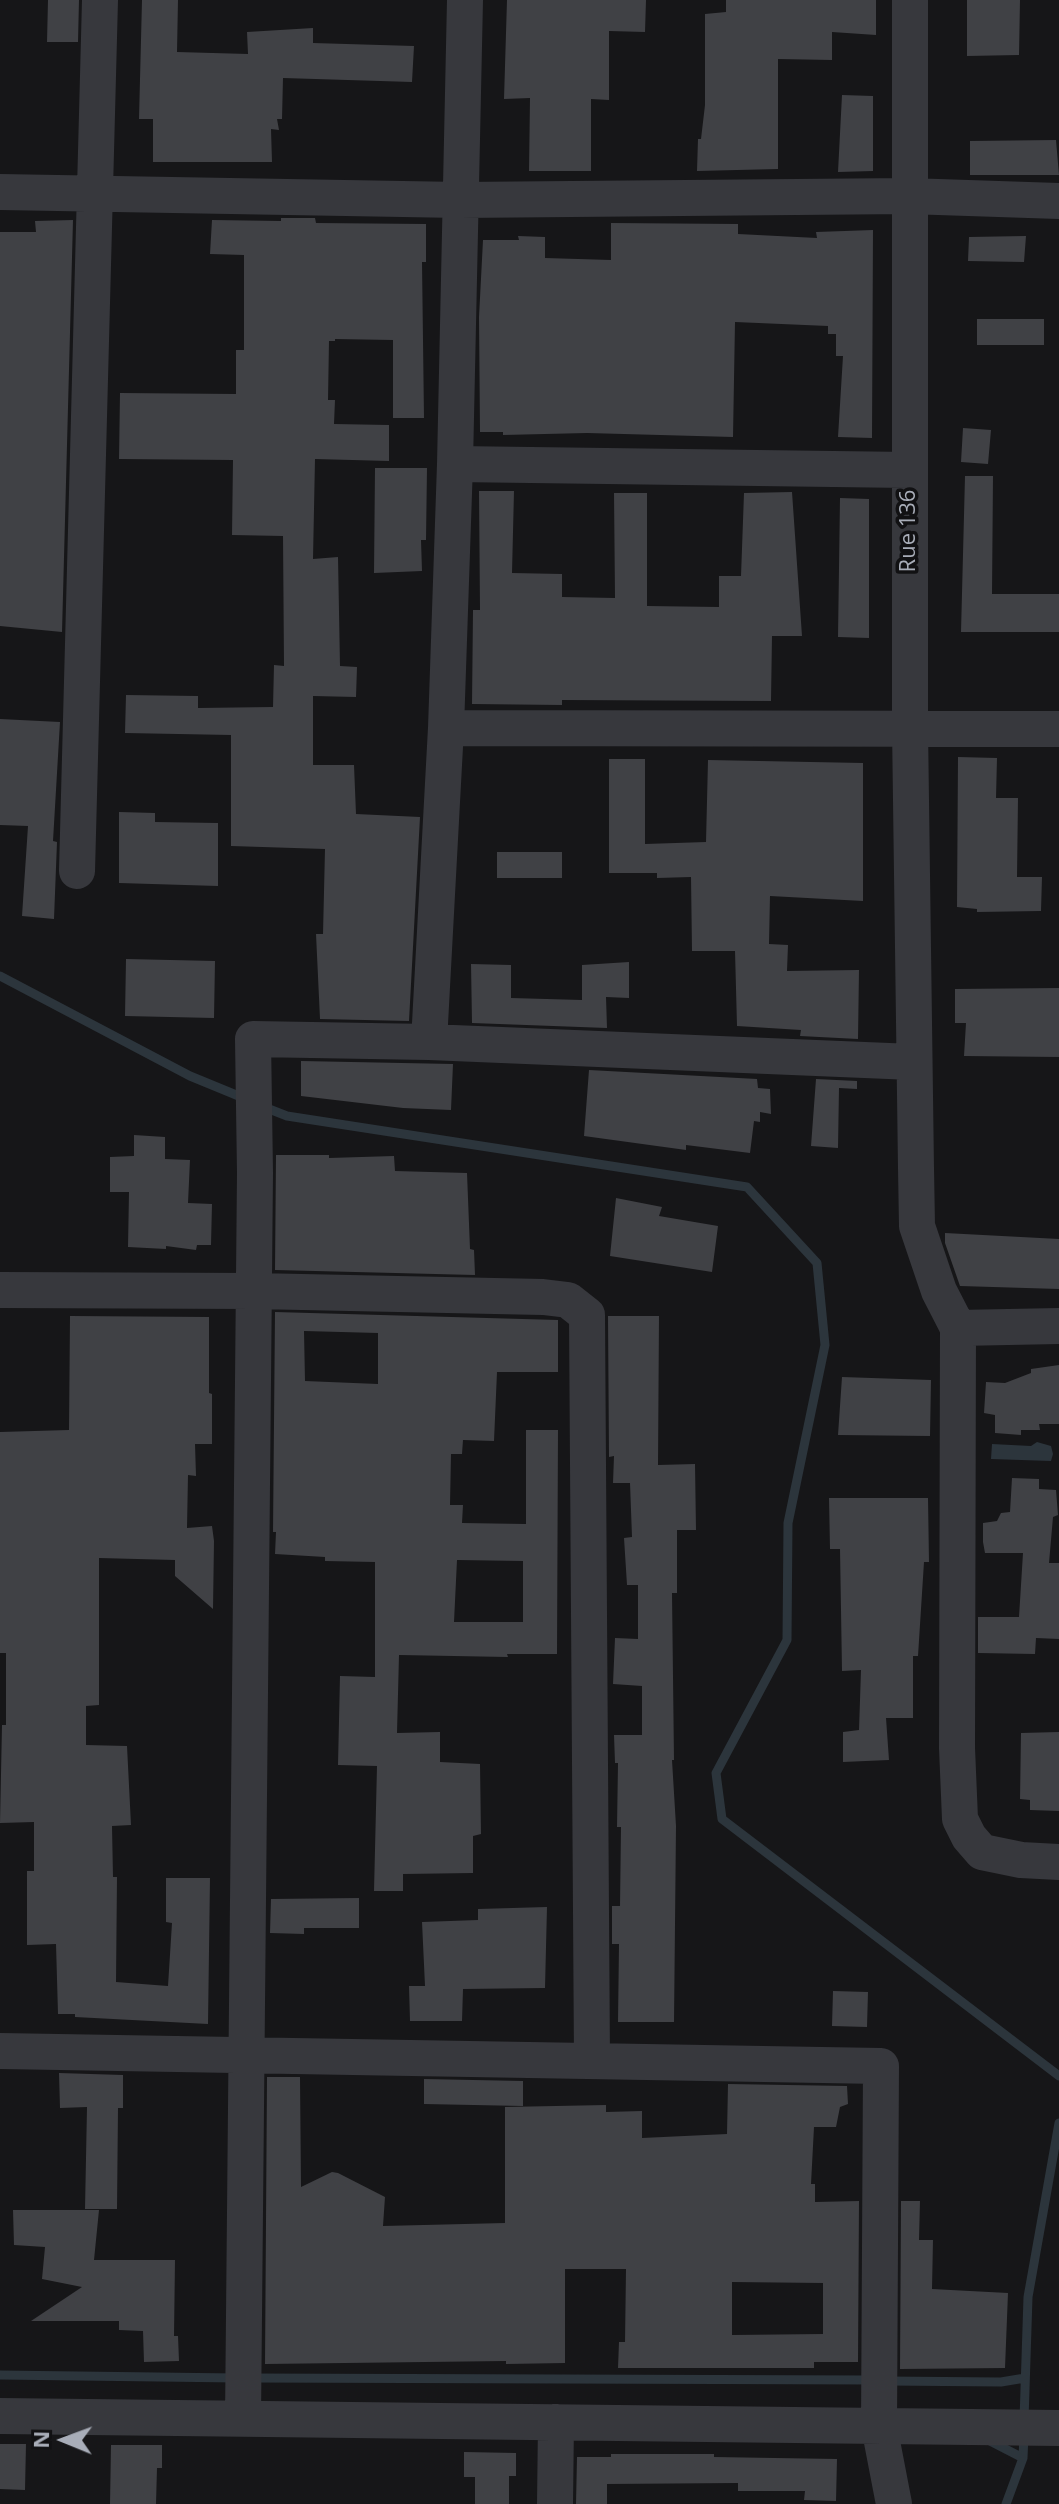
<!DOCTYPE html>
<html>
<head>
<meta charset="utf-8">
<style>
  body { margin:0 }
  #map { position:relative; width:1059px; height:2504px; overflow:hidden; background:#161618; font-family:"Open Sans",sans-serif }
  canvas { display:block }
  .north { position:absolute; left:24px; top:2400px; width:80px; height:80px; -webkit-text-stroke:6px #111113; paint-order:stroke; rotate:271deg; font-size:22px; font-weight:700; line-height:32px; text-align:center; color:#a8adb8 }
  .north::after { content:''; display:block; margin:auto; width:28px; height:36px; background:#a8adb8; clip-path:polygon(50% 0,100% 100%,50% 72%,0 100%) }
</style>
</head>
<body>
<div id="map">
<canvas width="1059" height="2504"></canvas>
<div class="north">N</div>
</div>
<script>
const ctx = document.querySelector('canvas').getContext('2d');
ctx.lineJoin = 'round';
function paint(path, color) {
  ctx.fillStyle = color;
  ctx.fill(path, 'evenodd');
}
function poly(rows) {
  const path = new Path2D();
  for (const r of rows) {
    path.moveTo(r[0], r[1]);
    for (let i = 2; i < r.length; i += 2) path.lineTo(r[i], r[i + 1]);
  }
  return path;
}
function stroke(path, color, width, dash) {
  ctx.strokeStyle = color;
  ctx.lineWidth = width;
  ctx.lineCap = dash ? 'butt' : 'round';
  ctx.setLineDash(dash || []);
  ctx.stroke(path);
}
function write(font, color, halo, rows, align = 'center') {
  ctx.font = font + ' "Open Sans",sans-serif';
  ctx.lineWidth = 7;
  ctx.setLineDash([]);
  ctx.textBaseline = 'middle';
  ctx.strokeStyle = halo;
  ctx.fillStyle = color;
  for (const [text, x, y, turn = 0] of rows) {
    ctx.save();
    ctx.translate(x, y);
    ctx.rotate((+turn || 0) * Math.PI / 180);
    ctx.textAlign = isNaN(turn) ? turn : align;
    if (halo) ctx.strokeText(text, 0, 0);
    ctx.fillText(text, 0, 0);
    ctx.restore();
  }
}
const water = poly([
  [1037,1442,1051,1446,1053,1454,1051,1461,991,1459,992,1444,1031,1446]
]);
const stream = poly([
  [0,976,190,1076,246,1099],
  [264,1107,287,1116,747,1187,817,1263,825,1345,788,1523,787,1640,716,1773,722,1819,1059,2076],
  [0,2375,237,2378],
  [251,2378,873,2380],
  [887,2381,1001,2382,1025,2378],
  [1024,2420,1028,2297,1059,2123],
  [990,2441,1023,2458],
  [1006,2504,1023,2458,1024,2435]
]);
const building = poly([
  [48,0,79,0,78,42,47,42],
  [142,0,178,0,177,52,248,54,247,32,313,28,313,43,414,46,412,82,283,78,282,119,277,119,279,130,271,129,272,162,153,162,153,119,139,119],
  [507,0,646,0,645,32,609,31,609,100,591,99,591,171,529,171,530,98,504,99],
  [726,0,876,0,876,35,832,32,832,60,778,59,778,169,697,171,698,139,701,139,705,105,705,14,726,12],
  [967,0,1020,0,1019,55,967,56],
  [842,95,873,96,873,171,838,172],
  [1056,140,1059,175,970,175,970,141],
  [281,218,315,218,316,223,426,224,426,262,422,262,424,418,393,418,393,340,335,339,335,341,329,341,328,400,335,400,334,424,389,425,389,461,315,459,313,559,338,557,340,666,357,667,356,697,313,696,313,765,354,765,356,814,420,817,409,1021,320,1019,316,934,323,934,325,849,231,846,231,735,125,733,126,695,198,696,198,708,273,707,274,665,284,666,283,536,232,535,233,460,119,459,120,393,236,394,236,350,244,350,244,255,210,254,212,220,281,221],
  [73,220,62,632,0,626,0,232,36,232,35,221],
  [611,223,738,224,738,234,817,238,816,232,873,230,872,438,838,437,843,356,836,356,836,334,828,334,828,326,735,322,733,437,587,433,503,435,503,432,480,432,479,317,483,240,519,240,518,236,545,237,545,258,611,260],
  [1026,236,1024,262,968,261,969,237],
  [977,319,1044,319,1044,345,977,345],
  [963,428,991,430,988,464,961,462],
  [375,468,427,468,426,540,421,540,422,571,374,573],
  [965,476,993,476,992,594,1059,594,1059,632,961,632],
  [479,491,514,491,512,573,562,574,562,597,615,598,614,493,647,493,647,606,719,607,719,576,741,576,744,493,792,492,802,636,772,636,771,701,562,700,562,705,472,704,473,610,480,610],
  [840,498,869,499,869,638,838,637],
  [0,719,60,722,53,841,57,842,54,919,22,916,28,826,0,825],
  [958,757,997,758,996,798,1018,798,1017,877,1042,877,1041,911,977,912,977,909,957,907],
  [609,759,645,759,645,844,706,842,708,760,863,763,863,901,770,896,769,944,788,945,787,971,859,970,858,1039,800,1036,801,1030,737,1026,735,951,692,951,691,877,657,878,657,873,609,873],
  [119,812,155,813,155,822,218,823,218,886,119,883],
  [497,852,562,852,562,878,497,878],
  [126,959,215,961,214,1018,125,1016],
  [629,962,629,998,606,997,607,1028,472,1023,471,964,511,965,511,998,582,1000,582,965],
  [1059,988,1059,1057,964,1056,966,1023,955,1023,955,989],
  [301,1061,453,1064,451,1110,403,1108,301,1096],
  [589,1070,757,1079,758,1088,770,1089,771,1114,760,1112,760,1122,754,1121,750,1153,686,1145,686,1150,584,1136],
  [816,1079,857,1081,857,1089,839,1088,838,1148,811,1146],
  [134,1135,165,1137,165,1159,190,1160,188,1203,212,1204,211,1245,197,1245,196,1250,166,1246,166,1249,128,1247,129,1192,110,1192,110,1157,134,1156],
  [276,1155,329,1155,329,1158,394,1156,395,1171,467,1173,470,1249,474,1250,475,1275,275,1270],
  [616,1198,662,1207,659,1216,718,1226,712,1272,610,1256],
  [945,1233,1059,1239,1059,1289,960,1286,945,1243],
  [275,1312,558,1320,558,1372,497,1372,494,1441,463,1440,462,1454,451,1454,450,1505,463,1505,462,1523,526,1524,526,1430,558,1430,557,1654,507,1654,508,1657,399,1655,397,1733,440,1732,440,1762,480,1764,481,1834,473,1836,473,1873,403,1874,403,1891,374,1891,377,1766,338,1765,340,1676,375,1677,375,1562,325,1561,325,1557,275,1554,276,1532,273,1532],
  [304,1331,378,1333,378,1384,305,1381],
  [457,1560,523,1561,523,1622,454,1622],
  [70,1316,209,1317,209,1393,212,1394,212,1444,195,1444,196,1476,188,1475,187,1528,212,1526,214,1541,213,1609,175,1576,175,1560,99,1558,99,1705,86,1706,86,1745,127,1746,131,1825,112,1826,113,1877,117,1877,116,1982,168,1986,172,1923,166,1922,166,1878,210,1878,208,2024,75,2017,75,2014,58,2014,56,1944,27,1945,27,1871,34,1871,34,1822,0,1823,2,1725,6,1725,6,1653,0,1653,0,1432,69,1430],
  [608,1316,659,1316,658,1465,695,1464,696,1530,677,1530,677,1593,672,1593,674,1760,672,1760,676,1826,674,2022,618,2022,619,1944,612,1944,612,1906,620,1906,621,1827,617,1827,618,1763,615,1763,614,1735,642,1735,642,1686,613,1684,615,1638,638,1639,638,1585,627,1585,624,1538,632,1537,630,1483,613,1483,614,1456,609,1457],
  [1059,1365,1059,1424,1039,1424,1040,1430,1021,1430,1021,1435,995,1433,995,1415,984,1413,986,1382,1005,1383,1031,1373,1031,1369],
  [842,1377,931,1380,930,1436,838,1435],
  [1012,1478,1039,1479,1039,1489,1056,1490,1058,1515,1053,1517,1049,1563,1059,1563,1059,1639,1036,1638,1035,1654,978,1653,978,1617,1019,1617,1023,1553,985,1553,983,1542,983,1523,997,1521,1001,1513,1010,1512],
  [829,1498,928,1498,929,1562,924,1562,918,1656,913,1656,913,1718,886,1718,889,1760,843,1762,843,1732,859,1730,861,1670,842,1671,840,1549,830,1549],
  [1059,1732,1059,1811,1030,1810,1030,1800,1020,1799,1021,1733],
  [359,1898,359,1928,304,1928,304,1934,270,1933,271,1899],
  [547,1907,545,1988,463,1989,462,2021,410,2021,409,1986,425,1986,422,1922,478,1920,478,1909],
  [833,1991,868,1992,867,2027,832,2026],
  [59,2073,123,2075,123,2108,118,2108,117,2209,85,2209,87,2107,60,2108],
  [267,2077,300,2077,301,2187,332,2172,338,2173,385,2197,383,2226,505,2223,505,2107,606,2105,606,2112,642,2111,642,2138,727,2134,728,2084,847,2086,848,2104,840,2107,836,2127,814,2127,811,2184,815,2184,815,2202,859,2201,858,2362,814,2362,814,2368,618,2368,619,2342,625,2342,626,2269,565,2269,565,2363,506,2364,506,2361,265,2364],
  [732,2282,823,2283,823,2334,732,2335],
  [424,2079,523,2081,523,2106,424,2104],
  [901,2201,920,2201,919,2240,933,2240,932,2289,1008,2293,1005,2368,900,2369],
  [13,2210,99,2210,94,2260,175,2260,174,2336,178,2336,179,2361,144,2362,143,2331,119,2330,119,2321,31,2321,82,2287,42,2279,45,2247,14,2245],
  [0,2444,26,2444,25,2490,0,2489],
  [111,2445,162,2445,162,2468,157,2468,156,2504,110,2504],
  [464,2452,516,2453,516,2476,509,2476,509,2504,475,2504,475,2477,464,2477],
  [611,2454,714,2454,714,2457,837,2459,836,2501,804,2500,805,2491,738,2491,738,2483,607,2484,607,2504,576,2504,577,2457,611,2457]
]);
const minor = poly([
  [910,0,910,727,916,1168,917,1226,939,1291,958,1328,957,1748,960,1819,969,1837,982,1852,1021,1860,1059,1862],
  [0,192,460,200,908,196,1059,201],
  [455,464,909,470],
  [446,728,1059,729],
  [77,871,100,0],
  [429,1042,446,728,455,464,465,0],
  [0,1290,254,1291,543,1297,568,1300,587,1315,592,2061],
  [958,1328,1059,1326],
  [0,2051,881,2066,879,2426,894,2504],
  [0,2416,1059,2428],
  [243,2418,255,1173,253,1039,429,1042,913,1062],
  [555,2504,556,2422]
]);
const streetNames = [
  ["Rue 136",909,531,-90]
];
paint(water, '#2c353c');
stroke(stream, '#2c353c', 9);
paint(building, '#404145');
stroke(minor, '#37383d', 36);
write('22px', '#a8adb8', '#111113', streetNames);
</script>
</body>
</html>
